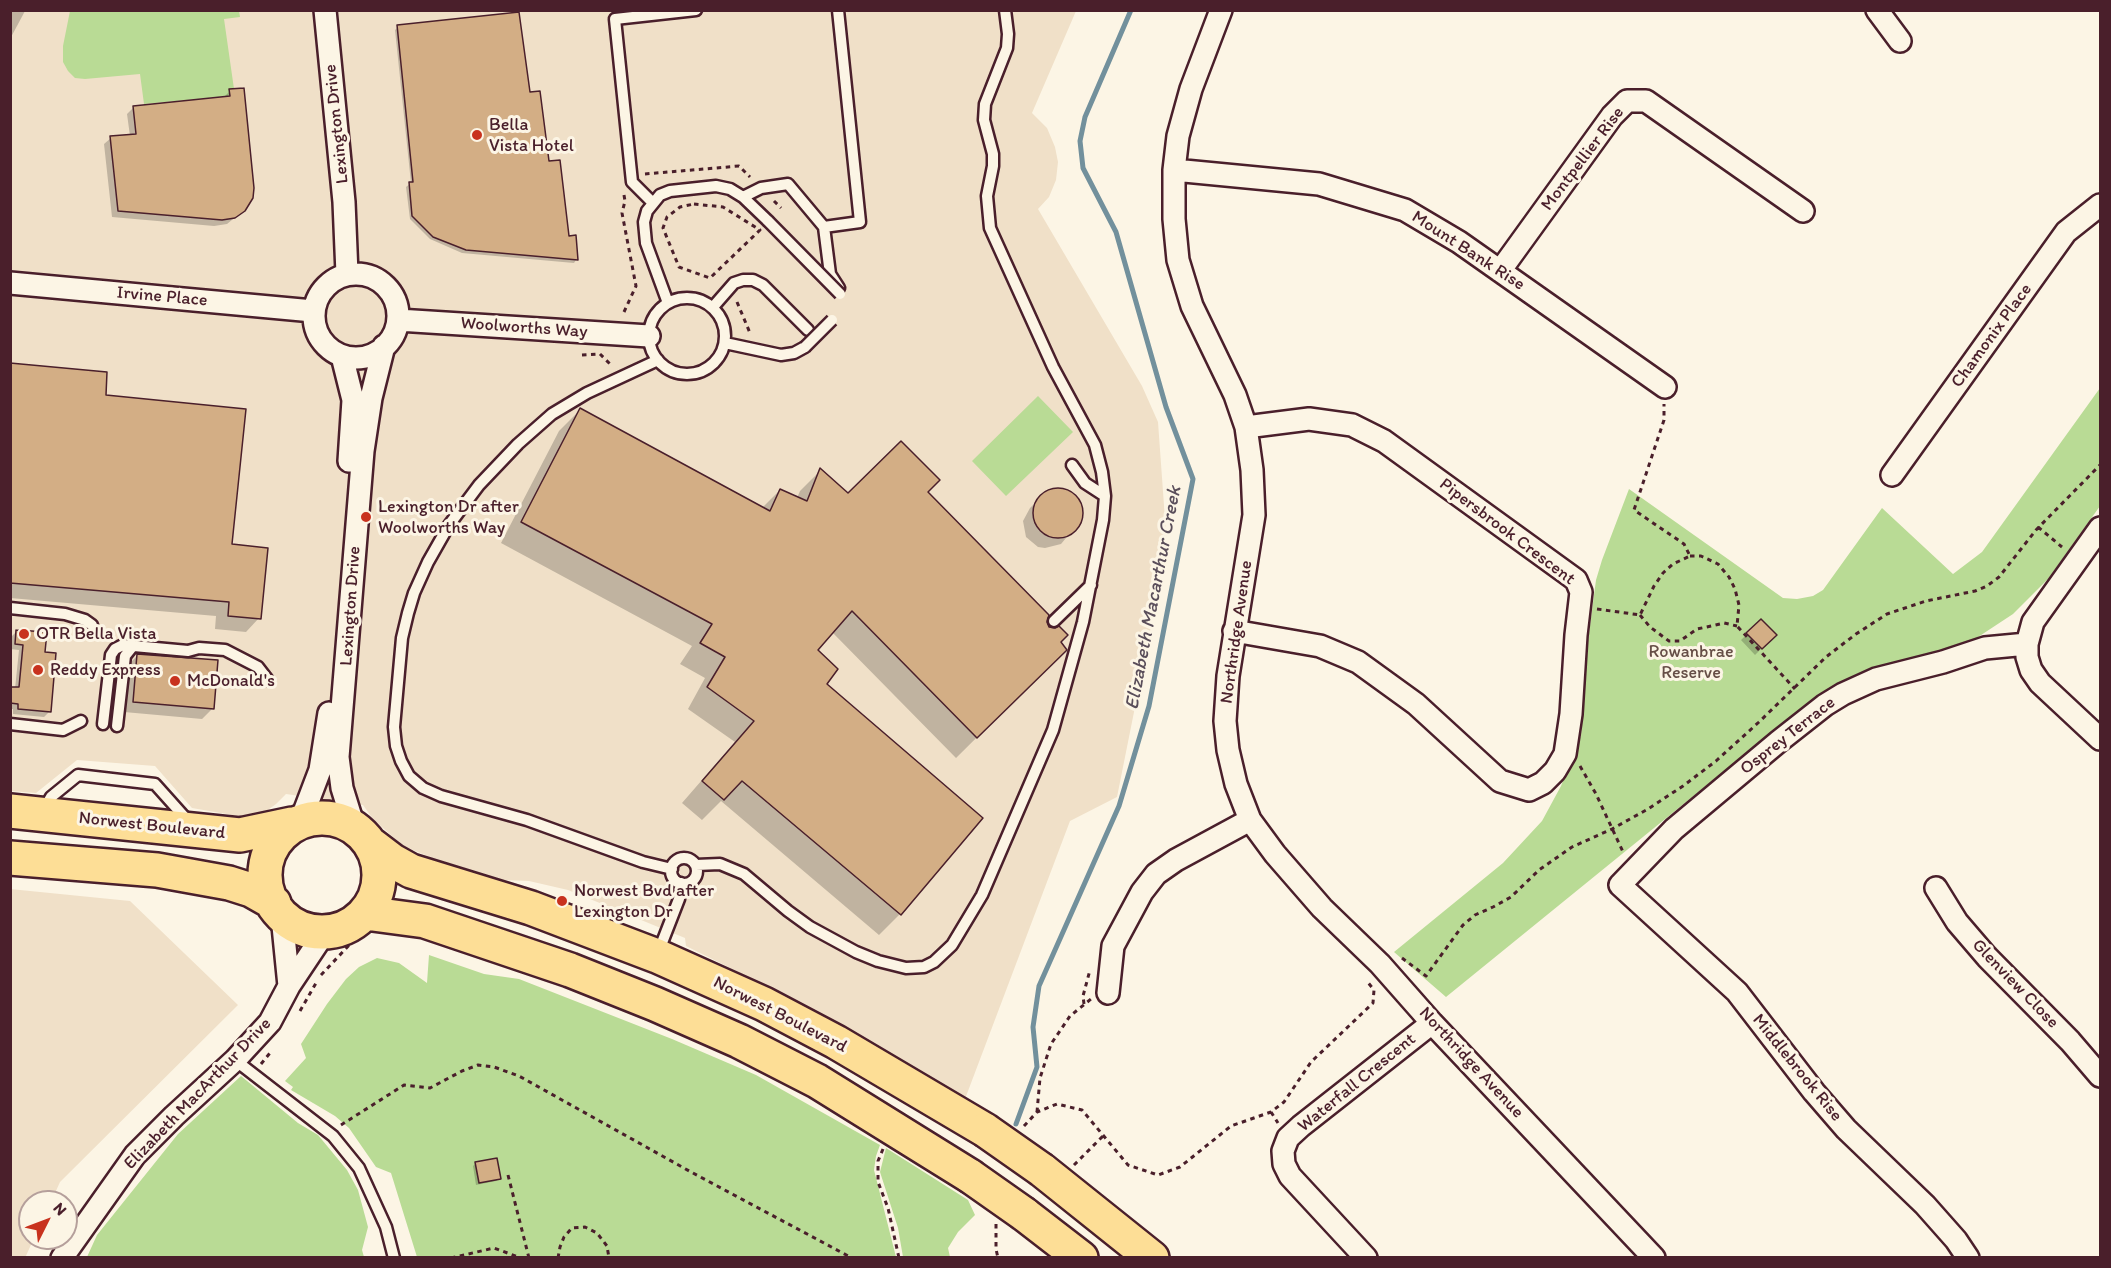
<!DOCTYPE html>
<html>
<head>
<meta charset="utf-8">
<style>
  body { margin:0 }
  #map { position:relative; width:2111px; height:1268px; overflow:hidden; background:#fcf5e5; font-family:Itim,sans-serif }
  canvas { display:block }
  .frame { position:absolute; inset:0; border:12px solid #4a1f2b; pointer-events:none }
  .north { position:absolute; left:18px; top:1190px; width:60px; height:60px; box-sizing:border-box; background:#fcf5e5; border:2px solid #b59f9b; border-radius:50%; rotate:48deg; font-size:16px; font-weight:700; line-height:24px; text-align:center; color:#4a1f2b }
  .north::after { content:''; display:block; margin:auto; width:21px; height:27px; background:#c8321e; clip-path:polygon(50% 0,100% 100%,50% 72%,0 100%) }
</style>
</head>
<body>
<div id="map">
<canvas width="2111" height="1268"></canvas>
<div class="frame"></div>
<div class="north">N</div>
</div>
<script>
const ctx = document.querySelector('canvas').getContext('2d');
ctx.lineJoin = 'round';
function paint(path, color) {
  ctx.fillStyle = color;
  ctx.fill(path, 'evenodd');
}
function poly(rows) {
  const path = new Path2D();
  for (const r of rows) {
    if (r.length === 3) {
      path.moveTo(r[0] + r[2], r[1]);
      path.arc(r[0], r[1], r[2], 0, 2 * Math.PI);
      continue;
    }
    path.moveTo(r[0], r[1]);
    for (let i = 2; i < r.length; i += 2) path.lineTo(r[i], r[i + 1]);
  }
  return path;
}
function stroke(path, color, width, dash) {
  ctx.strokeStyle = color;
  ctx.lineWidth = width;
  ctx.lineCap = dash ? 'butt' : 'round';
  ctx.setLineDash(dash || []);
  ctx.stroke(path);
}
function write(font, color, halo, rows, align = 'center') {
  ctx.font = font + ' Itim,sans-serif';
  ctx.lineWidth = 6;
  ctx.setLineDash([]);
  ctx.textBaseline = 'middle';
  ctx.strokeStyle = halo;
  ctx.fillStyle = color;
  for (const [text, x, y, turn = 0] of rows) {
    ctx.save();
    ctx.translate(x, y);
    ctx.rotate((+turn || 0) * Math.PI / 180);
    ctx.textAlign = isNaN(turn) ? turn : align;
    if (halo) ctx.strokeText(text, 0, 0);
    ctx.fillText(text, 0, 0);
    ctx.restore();
  }
}
const built = poly([
  [10,11,1076,11,1032,113,1047,128,1055,147,1058,162,1056,180,1049,197,1038,209,1142,386,1158,422,1167,547,1117,797,1070,821,965,1099,801,1003,686,946,685,938,568,890,529,881,503,880,435,859,403,846,373,819,363,805,286,794,276,804,261,815,238,816,192,808,155,766,77,760,36,793,11,791],
  [10,889,130,901,238,1005,60,1182,51,1202,30,1202,30,1238,34,1238,25,1258,10,1257]
]);
const green = poly([
  [70,11,239,11,240,17,224,19,234,89,229,89,230,96,144,104,140,74,85,79,75,78,68,71,63,62,63,46],
  [2100,388,2100,506,2048,579,2013,614,1975,639,1941,651,1887,664,1857,674,1814,698,1446,997,1394,952,1503,863,1542,821,1561,786,1581,735,1586,656,1596,580,1602,560,1629,489,1783,598,1797,599,1813,596,1823,590,1882,508,1953,574,1982,552],
  [1038,396,1073,432,1006,496,972,461],
  [429,955,484,974,519,979,672,1039,756,1075,880,1145,876,1156,874,1170,896,1257,417,1257,391,1173,376,1167,349,1128,335,1116,291,1090,293,1087,285,1081,306,1058,301,1044,327,1004,346,979,359,967,377,958,399,963,427,983],
  [241,1076,298,1123,318,1135,347,1170,358,1190,368,1227,362,1250,364,1257,87,1257,97,1235,178,1134],
  [886,1148,968,1200,975,1215,958,1232,948,1248,950,1257,903,1257,898,1228,880,1172]
]);
const shadow = poly([
  [10,10,25,11,10,39],
  [398,27,529,94,568,237,574,237,576,260,574,263,462,253,430,239,410,219,406,187,411,183,395,30],
  [230,91,244,210,227,224,214,226,112,217,104,144,111,138,130,136,127,114,134,107,223,98],
  [10,364,104,397,231,545,259,618,246,632,215,629,216,616,10,598],
  [580,410,762,508,780,490,797,498,800,491,821,470,848,495,926,492,1045,622,1065,650,956,758,832,632,816,651,825,684,981,819,900,914,879,935,721,801,702,820,682,803,735,742,688,709,705,678,680,664,692,646,501,543,559,431],
  [1055,490,1070,493,1080,505,1081,520,1061,544,1045,548,1038,547,1026,537,1023,521,1030,508,1041,497],
  [1761,621,1775,635,1755,655,1741,640],
  [17,631,43,653,50,711,44,717,13,714,13,709,10,709,10,688,15,689,19,650,10,649,11,637],
  [138,655,212,709,202,719,124,712,127,666],
  [476,1163,499,1178,496,1181,476,1185,473,1166]
]);
const stream = poly([
  [1016,1124,1037,1067,1033,1027,1039,986,1119,806,1149,706,1193,479,1166,407,1116,232,1083,168,1080,141,1085,117,1131,10]
]);
const building = poly([
  [519,12,530,92,540,91,549,161,560,160,569,236,576,235,578,260,466,250,433,237,412,216,409,182,413,182,397,25,519,12],
  [244,88,254,188,253,198,245,211,235,218,222,220,118,211,110,136,136,134,133,106,230,96,229,89,244,88],
  [10,363,107,372,106,395,246,409,232,544,268,548,261,619,228,616,229,602,10,583,10,363],
  [580,408,770,511,780,489,807,501,820,468,848,493,901,441,940,480,928,492,1049,615,1047,622,1049,627,1055,628,1059,626,1068,635,1061,642,1067,650,977,738,852,611,818,650,838,669,827,684,983,818,901,915,742,781,724,800,702,781,754,721,707,687,725,657,700,643,712,624,521,522,580,408],
  [1058,513,25],
  [1761,619,1777,635,1762,649,1746,633,1761,619],
  [16,630,47,632,45,652,56,653,51,712,18,709,18,704,10,703,10,687,19,687,23,645,15,644,16,630],
  [137,654,218,660,214,709,133,702,137,654],
  [497,1158,501,1179,479,1183,475,1162,497,1158]
]);
const path = poly([
  [645,174,739,166,750,177],
  [624,195,625,201,622,213,636,286,624,312],
  [774,201,781,208],
  [694,204,723,207,760,230,710,278,679,267,663,228,667,217,680,207,694,204],
  [737,302,750,333],
  [600,354,611,365],
  [582,355,600,354],
  [2038,527,2062,547],
  [1690,556,1701,556,1718,564,1729,577,1735,589,1739,605,1737,626,1795,689],
  [1597,609,1640,615,1654,586,1663,573,1673,564,1690,556,1684,544,1634,510,1664,420,1664,404],
  [1640,615,1650,627,1669,641,1680,641,1697,629,1711,626,1724,623,1737,626],
  [1580,766,1596,794,1624,854],
  [1402,958,1426,976,1463,925,1475,915,1493,907,1511,897,1539,870,1572,847,1612,829,1648,809,1683,786,1716,761,1759,722,1826,657,1856,634,1887,614,1926,601,1975,591,1987,586,1999,577,2036,530,2100,465],
  [321,975,354,940,359,938],
  [1084,1004,1083,996,1090,970],
  [300,1011,316,983],
  [261,1064,270,1053],
  [1037,1112,1040,1078,1051,1044,1070,1016,1091,999],
  [1271,1112,1278,1123],
  [341,1125,404,1085,430,1088,462,1071,478,1065,494,1067,519,1076,691,1172,852,1258],
  [1024,1126,1037,1112,1057,1104,1082,1110,1128,1165,1158,1175,1180,1167,1231,1126,1271,1112,1284,1102,1311,1062,1373,1003,1374,990,1366,980],
  [883,1149,878,1161,878,1182,888,1208,899,1258],
  [1074,1165,1104,1135],
  [508,1175,529,1258],
  [996,1224,996,1249,998,1258],
  [451,1258,494,1248,521,1258],
  [558,1258,560,1247,564,1237,572,1228,585,1227,597,1233,607,1246,609,1258]
]);
const service = poly([
  [743,197,761,188,788,184,824,227,830,274,839,288],
  [652,202,632,182,615,19,696,10],
  [824,227,860,222,838,10],
  [687,336,38],
  [668,303,646,243,644,222,647,211,660,195,670,191,716,186,730,189,743,197,768,221],
  [713,307,734,283,743,280,753,280,763,285,808,330],
  [725,343,781,355,794,353,805,347],
  [658,360,587,393,552,414,518,444,479,485,449,525,428,562,414,593,408,613,402,638,394,727,396,746,401,761,409,776,423,788,441,796,527,820,643,862,672,869],
  [1072,465,1085,483,1105,496],
  [10,608,65,614,85,620,92,625],
  [1054,621,1091,585],
  [10,724,63,730,81,721],
  [103,724,111,655,115,649,123,645,188,651,199,648,225,650,258,667,268,680],
  [117,726,125,656,133,646],
  [43,811,51,797,78,775,155,784,189,822],
  [684,871,13],
  [696,865,720,864,744,874,788,911,810,927,856,952,878,961,906,968,924,967,934,962,952,945,982,895,1053,730,1083,622,1103,520,1105,496,1102,472,1095,445,1053,367,990,228,987,196,993,166,993,154,984,120,985,104,1007,48,1008,34,1005,10],
  [658,953,679,899,681,883],
  [235,1060,333,1136,359,1168,386,1227,394,1258]
]);
const minor = poly([
  [325,10,344,202,347,274],
  [1221,10,1191,89,1178,136,1174,170,1174,219,1178,260,1192,306,1235,395,1246,427,1252,470,1254,515,1228,676,1225,721,1228,750,1236,784,1250,820,1275,854,1322,908,1380,964,1432,1023,1654,1258],
  [1877,10,1900,41],
  [1174,170,1319,184,1405,210,1459,242,1665,387],
  [1500,271,1612,116,1627,101,1646,101,1803,211],
  [356,316,42],
  [10,283,313,311],
  [398,320,649,336],
  [342,356,353,400,349,461],
  [1892,475,2066,232,2100,205],
  [2100,528,2033,622,2027,644,2027,657,2031,670,2040,683,2100,739],
  [1234,631,1320,646,1358,662,1416,704,1500,781,1529,790,1543,783,1555,771,1565,754,1571,714,1576,635,1581,592,1576,580,1384,441,1352,425,1309,419,1246,427],
  [301,820,320,770,329,713],
  [355,830,342,788,338,757,363,451,371,398,384,346],
  [1936,888,1957,922,1987,957,2070,1041,2100,1076],
  [282,916,289,986],
  [1108,993,1113,946,1142,892,1156,874,1176,860,1250,820],
  [62,1258,135,1155,174,1116,235,1060,270,1022,289,986,325,932],
  [1366,1258,1290,1176,1284,1164,1283,1151,1288,1138,1301,1126,1432,1023],
  [1968,1258,1956,1240,1925,1205,1846,1129,1814,1092,1737,992,1620,885,1674,829,1778,742,1825,705,1843,694,1876,679,1943,662,1985,648,2027,644]
]);
const primary = poly([
  [10,811,240,835,292,824],
  [322,875,57],
  [372,845,393,861,411,871,531,908,657,956,764,1004,836,1042,985,1130],
  [10,858,157,870,229,883,251,890,274,903],
  [365,913,425,921,570,970,655,1004,739,1041,817,1081,970,1176],
  [1042,1170,1152,1258],
  [1024,1214,1081,1258]
]);
const serviceBridge = poly([
  [768,221,840,294],
  [805,347,832,320]
]);
const primaryBridge = poly([
  [985,1130,1042,1170],
  [970,1176,1024,1214]
]);
const markers = [
  [477,135,6,"#c8321e"],
  [366,517,6,"#c8321e"],
  [24,634,6,"#c8321e"],
  [38,670,6,"#c8321e"],
  [175,681,6,"#c8321e"],
  [562,901,6,"#c8321e"]
];
const streetNames = [
  ["Lexington Drive",337,124,-96],
  ["Montpellier Rise",1583,159,-53],
  ["Mount Bank Rise",1468,251,33],
  ["Irvine Place",162,297,5],
  ["Woolworths Way",524,328,4],
  ["Chamonix Place",1992,336,-54],
  ["Pipersbrook Crescent",1507,532,37],
  ["Lexington Drive",351,606,-86],
  ["Northridge Avenue",1237,632,-82],
  ["Osprey Terrace",1788,736,-38],
  ["Norwest Boulevard",152,826,6],
  ["Glenview Close",2015,984,46],
  ["Norwest Boulevard",780,1015,27],
  ["Northridge Avenue",1471,1063,47],
  ["Middlebrook Rise",1797,1068,51],
  ["Waterfall Crescent",1357,1083,-39],
  ["Elizabeth MacArthur Drive",198,1094,-46]
];
const poiNames = [
  ["Bella",489,125],
  ["Vista Hotel",489,146],
  ["Lexington Dr after",378,507],
  ["Woolworths Way",378,528],
  ["OTR Bella Vista",36,634],
  ["Reddy Express",50,670],
  ["McDonald's",187,681],
  ["Norwest Bvd after",574,891],
  ["Lexington Dr",574,912]
];
const parkNames = [
  ["Rowanbrae",1691,652],
  ["Reserve",1691,673]
];
const waterNames = [
  ["Elizabeth Macarthur Creek",1154,598,-79]
];
paint(built, '#f0e0c8');
paint(green, '#b9db95');
paint(shadow, '#0003');
stroke(stream, '#72909c', 5);
paint(building, '#d3ae85');
stroke(building, '#4a1f2b', 1.5);
stroke(service, '#4a1f2b', 15);
stroke(minor, '#4a1f2b', 26);
stroke(primary, '#4a1f2b', 38);
stroke(path, '#4a1f2b', 3, [4.5, 4.5]);
stroke(service, '#fcf5e5', 10);
stroke(minor, '#fcf5e5', 21);
stroke(primary, '#fdde96', 33);
stroke(serviceBridge, '#4a1f2b', 15, []);
stroke(primaryBridge, '#4a1f2b', 38, []);
stroke(serviceBridge, '#fcf5e5', 10);
stroke(primaryBridge, '#fdde96', 33);
for (const [x, y, r, color] of markers) {
  const dot = new Path2D();
  dot.arc(x, y, r, 0, 2 * Math.PI);
  ctx.fillStyle = color;
  ctx.fill(dot);
  stroke(dot, '#fcf5e5', 2);
}
write('18px', '#4a1f2b', '#fcf5e5', streetNames);
write('18px', '#4a1f2b', '#fcf5e5', poiNames, 'left');
write('18px', '#664e46', '#fcf5e5', parkNames);
write('italic 20px', '#5a4e5a', '#fcf5e5', waterNames);
</script>
</body>
</html>
